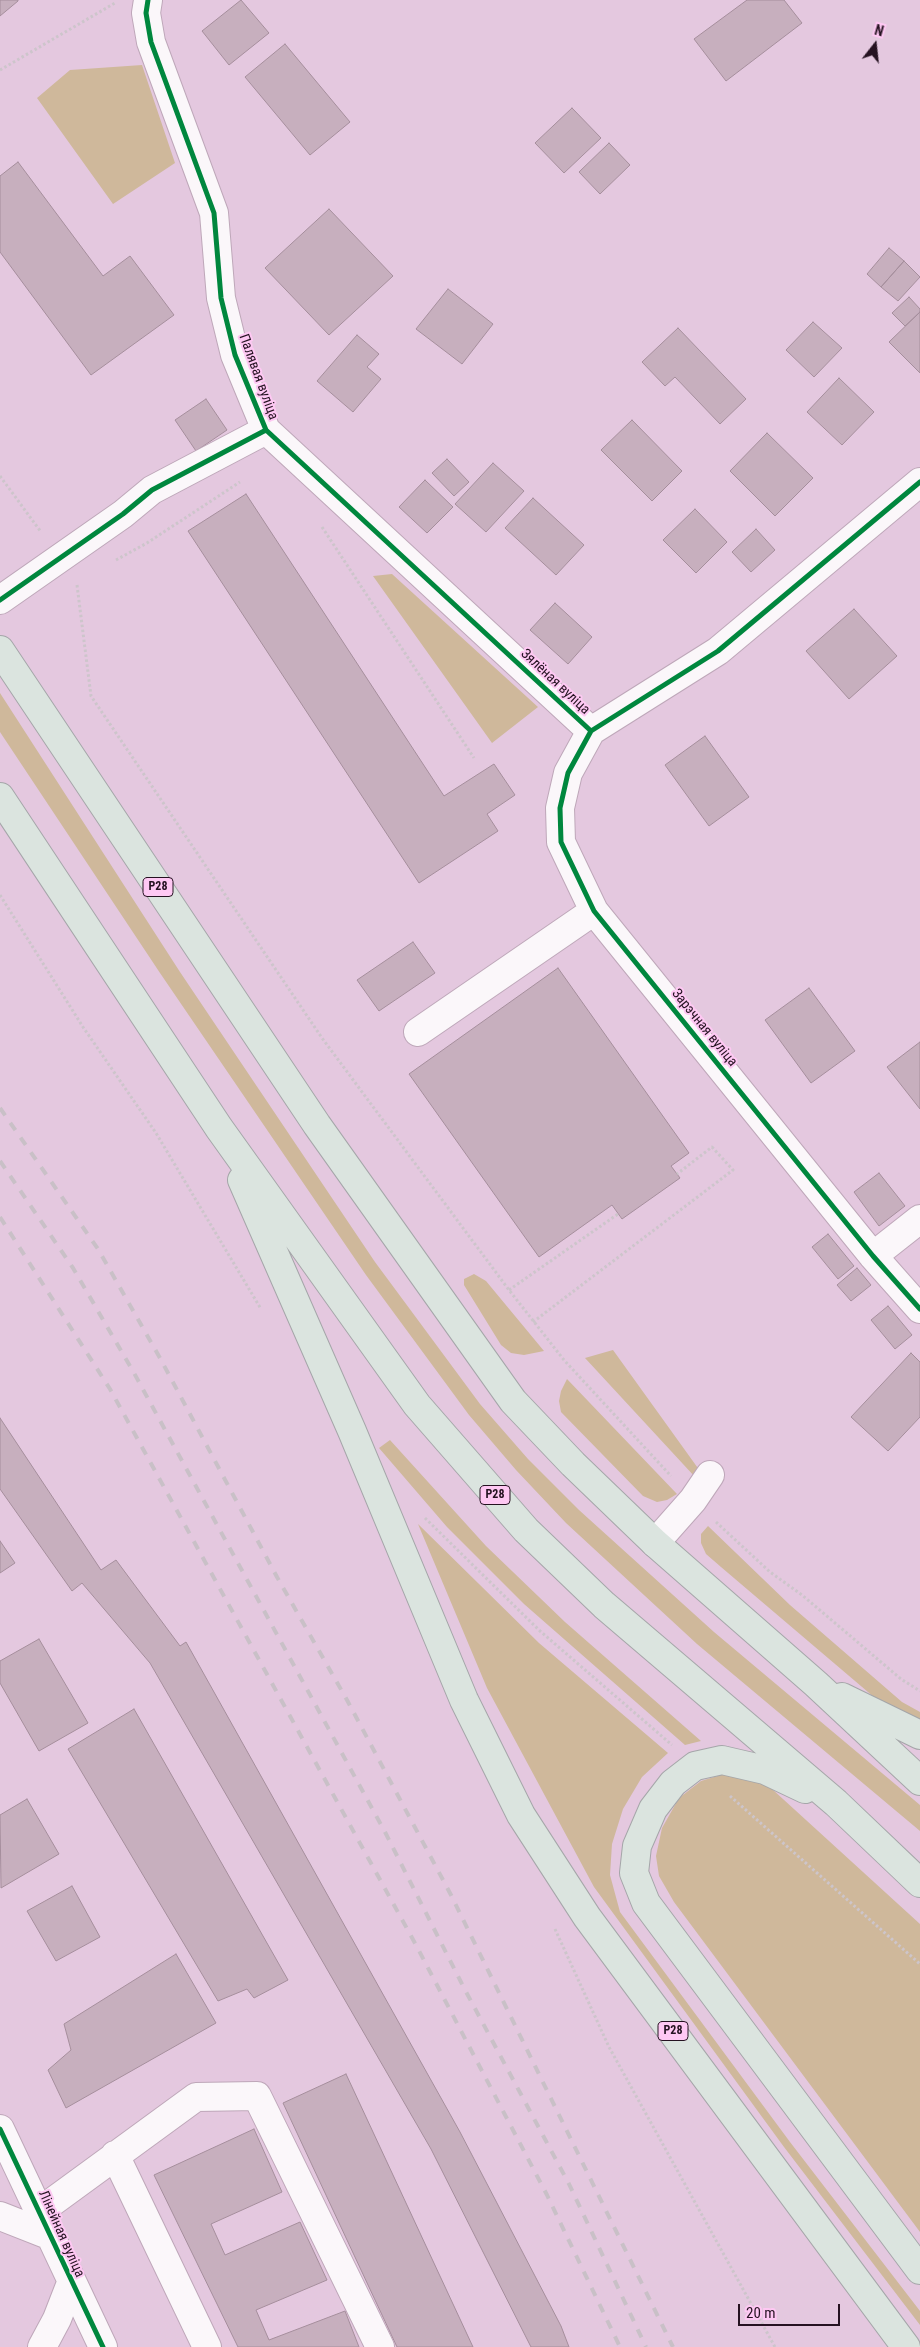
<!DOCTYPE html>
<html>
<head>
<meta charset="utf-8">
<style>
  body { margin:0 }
  #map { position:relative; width:920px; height:2347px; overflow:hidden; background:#e4c8df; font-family:"Roboto Condensed",sans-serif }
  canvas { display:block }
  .north { position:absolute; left:850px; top:20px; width:50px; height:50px; -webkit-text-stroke:4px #fec8f3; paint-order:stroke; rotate:16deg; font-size:14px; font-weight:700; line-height:20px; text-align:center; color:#251221 }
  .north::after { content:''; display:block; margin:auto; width:18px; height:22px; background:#251221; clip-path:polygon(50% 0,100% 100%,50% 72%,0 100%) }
  .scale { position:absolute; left:738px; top:2304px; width:102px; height:22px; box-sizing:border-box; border:2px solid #251221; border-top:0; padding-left:6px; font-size:15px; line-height:18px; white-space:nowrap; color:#251221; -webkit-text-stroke:4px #fec8f3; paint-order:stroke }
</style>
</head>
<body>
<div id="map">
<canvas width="920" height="2347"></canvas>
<div class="north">N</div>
<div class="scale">20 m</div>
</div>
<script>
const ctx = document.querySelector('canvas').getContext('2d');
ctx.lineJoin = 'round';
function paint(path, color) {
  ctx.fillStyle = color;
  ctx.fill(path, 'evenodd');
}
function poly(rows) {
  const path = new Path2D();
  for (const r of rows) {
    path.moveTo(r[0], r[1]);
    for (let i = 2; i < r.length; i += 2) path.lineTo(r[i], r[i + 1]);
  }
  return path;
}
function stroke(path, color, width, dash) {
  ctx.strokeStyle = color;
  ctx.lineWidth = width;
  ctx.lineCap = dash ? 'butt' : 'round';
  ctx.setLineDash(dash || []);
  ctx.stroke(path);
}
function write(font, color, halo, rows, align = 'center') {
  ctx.font = font + ' "Roboto Condensed",sans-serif';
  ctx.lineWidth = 4;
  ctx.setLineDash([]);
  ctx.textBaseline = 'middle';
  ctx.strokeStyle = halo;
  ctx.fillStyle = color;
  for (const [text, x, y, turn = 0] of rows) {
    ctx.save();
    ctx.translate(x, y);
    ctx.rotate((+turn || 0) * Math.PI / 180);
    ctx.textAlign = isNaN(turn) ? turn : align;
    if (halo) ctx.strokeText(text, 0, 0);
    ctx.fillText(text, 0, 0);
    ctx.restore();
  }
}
const green = poly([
  [142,65,175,163,113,204,37,98,70,70],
  [392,574,538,707,492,743,373,576],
  [0,693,180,972,375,1262,480,1404,528,1459,579,1510,714,1632,920,1805,920,1831,697,1644,566,1523,516,1470,469,1415,366,1275,160,973,0,732],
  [474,1274,486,1281,544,1351,524,1355,511,1353,501,1345,464,1285,464,1279],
  [613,1350,700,1471,695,1477,585,1358],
  [567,1379,677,1494,667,1500,657,1502,643,1496,561,1412,559,1401,561,1391],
  [390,1440,486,1546,565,1622,701,1741,685,1745,524,1604,447,1527,379,1448],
  [418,1524,539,1643,668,1753,642,1777,623,1809,612,1844,610,1875,620,1912,790,2142,920,2311,920,2325,784,2147,594,1887,487,1688],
  [708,1526,790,1605,902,1702,920,1712,920,1726,875,1698,721,1567,706,1554,701,1543,701,1534],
  [744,1773,772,1789,920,1924,920,2232,674,1902,659,1876,656,1856,662,1828,679,1798,701,1781,724,1774]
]);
const building = poly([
  [0,0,18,0,18,1,0,16,0,0],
  [241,0,269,33,229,65,202,31,241,0],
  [747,0,784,0,802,23,726,81,694,39,747,0],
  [285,44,350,122,310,155,245,77,285,44],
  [572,108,601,138,564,173,535,143,572,108],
  [609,143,630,165,600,194,579,172,609,143],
  [18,162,103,276,130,256,174,315,91,375,0,252,0,176,18,162],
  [329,209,393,276,329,335,265,268,329,209],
  [889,248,904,261,881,287,867,274,889,248],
  [904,261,920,277,898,301,881,287,904,261],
  [448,289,493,324,462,364,416,329,448,289],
  [909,297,920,309,920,312,905,326,892,313,909,297],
  [920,312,920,373,889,342,920,312],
  [813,322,842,348,814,377,786,350,813,322],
  [678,328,746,399,720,424,675,377,665,386,642,362,678,328],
  [357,335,379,354,367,367,381,379,353,412,317,381,357,335],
  [839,378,874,412,842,445,807,412,839,378],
  [206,399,227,430,196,451,175,420,206,399],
  [632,420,682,471,652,501,601,450,632,420],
  [767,433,813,478,775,516,730,471,767,433],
  [447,459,469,482,454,496,432,473,447,459],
  [493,463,524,491,486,532,455,504,493,463],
  [425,480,453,507,427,533,399,507,425,480],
  [246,494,444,796,494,764,515,795,487,814,498,831,419,883,188,531,246,494],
  [533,498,584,545,556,575,505,528,533,498],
  [695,509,727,542,696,573,663,540,695,509],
  [756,529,775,550,751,572,732,552,756,529],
  [555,603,592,637,568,664,530,630,555,603],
  [854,609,897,656,849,699,806,651,854,609],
  [705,736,749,797,709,826,665,765,705,736],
  [413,942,435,973,379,1011,357,980,413,942],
  [558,968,689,1153,671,1166,680,1178,622,1219,612,1205,539,1257,409,1074,558,968],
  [809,988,855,1051,811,1083,765,1020,809,988],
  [920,1042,920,1109,887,1067,920,1042],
  [879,1173,905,1206,879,1226,854,1192,879,1173],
  [828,1234,854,1266,838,1279,812,1247,828,1234],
  [857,1268,871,1285,851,1301,837,1285,857,1268],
  [888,1306,912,1335,895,1349,871,1320,888,1306],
  [911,1353,920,1362,920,1417,888,1451,851,1417,911,1353],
  [0,1418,101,1570,116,1560,180,1646,186,1642,460,2132,561,2326,569,2347,531,2347,431,2149,150,1663,82,1583,72,1591,0,1489,0,1418],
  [0,1541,15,1563,0,1573,0,1541],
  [39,1639,88,1723,39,1751,0,1683,0,1661,39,1639],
  [134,1709,288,1980,254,1998,247,1989,218,2001,68,1749,134,1709],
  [27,1799,59,1854,1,1888,0,1815,27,1799],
  [72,1886,100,1937,56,1961,27,1911,72,1886],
  [176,1954,216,2023,66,2108,48,2070,71,2050,64,2024,176,1954],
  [346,2074,473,2347,397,2347,283,2103,346,2074],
  [254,2129,282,2192,211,2224,225,2255,300,2222,327,2280,256,2310,269,2340,345,2311,359,2347,238,2347,154,2175,254,2129]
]);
const path = poly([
  [0,70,115,3],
  [0,476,41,532],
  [322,527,474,758],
  [116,560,147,543,240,482],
  [77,585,91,696,322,1038,509,1290,564,1360,671,1476],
  [0,895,83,1027,156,1133,261,1309],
  [509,1290,618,1214],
  [533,1322,733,1170,712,1147,677,1174],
  [425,1518,540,1631,672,1745],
  [716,1522,770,1572,802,1595,901,1679,920,1691],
  [730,1796,920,1964],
  [555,1929,609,2047,775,2347]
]);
const minor = poly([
  [266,430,591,731,718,651,920,482],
  [0,600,123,514,152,490,266,430,235,355,221,298,214,213,151,42,146,13,148,0],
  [591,731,568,773,560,808,561,842,594,911,873,1256,920,1309],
  [418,1032,594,911],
  [873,1256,920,1219],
  [655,1543,693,1500,710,1475],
  [0,2129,103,2347],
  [115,2155,207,2347],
  [40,2211,196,2097,257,2096,380,2347],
  [0,2216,51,2236],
  [42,2347,57,2319,71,2283]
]);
const highway = poly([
  [0,650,317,1125,513,1401,573,1464,655,1543,816,1684,920,1781],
  [0,797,219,1128,417,1405,526,1530,604,1605,836,1803,920,1883],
  [242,1180,352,1431,464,1700,521,1815,587,1917,906,2347],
  [842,1697,920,1735],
  [805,1789,765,1770,722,1760,695,1766,673,1783,653,1809,637,1846,634,1873,646,1903,920,2270]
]);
const rail = poly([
  [0,1108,98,1249,160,1358,277,1577,347,1700,451,1895,673,2347],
  [0,1161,73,1268,134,1373,385,1832,464,1988,569,2184,646,2347],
  [0,1217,110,1389,416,1945,547,2195,620,2347]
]);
const cycleway = poly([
  [266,430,591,731,718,651,920,482],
  [0,600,123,514,152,490,266,430,235,355,221,298,214,213,151,42,146,13,148,0],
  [591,731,568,773,560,808,561,842,594,911,873,1256,920,1309],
  [0,2129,103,2347]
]);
const shields = [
  [158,887,30],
  [495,1495,30],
  [673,2031,30]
];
const shieldNames = [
  ["Р28",158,887],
  ["Р28",495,1495],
  ["Р28",673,2031]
];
const streetNames = [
  ["Палявая вуліца",258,377,70],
  ["Зялёная вуліца",555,682,43],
  ["Зарэчная вуліца",704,1028,51],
  ["Лінейная вуліца",61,2234,66]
];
paint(green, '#cfb89b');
paint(building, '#c7afbe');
stroke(building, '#a58e9c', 1);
stroke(minor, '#bea7b9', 30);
stroke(highway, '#a5a6a9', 30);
stroke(path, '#cdc5cb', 3, [2.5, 2.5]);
stroke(minor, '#fbf7fa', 28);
stroke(highway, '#dbe4df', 28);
stroke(rail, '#c9c0c7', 4, [9, 9]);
stroke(cycleway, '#00873e', 5);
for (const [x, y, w] of shields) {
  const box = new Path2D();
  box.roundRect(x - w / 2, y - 9.5, w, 19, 4);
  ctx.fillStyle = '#fec8f3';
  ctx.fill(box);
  stroke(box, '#251221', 1);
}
write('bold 12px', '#251221', null, shieldNames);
write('14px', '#251221', '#fec8f3', streetNames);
</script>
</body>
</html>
